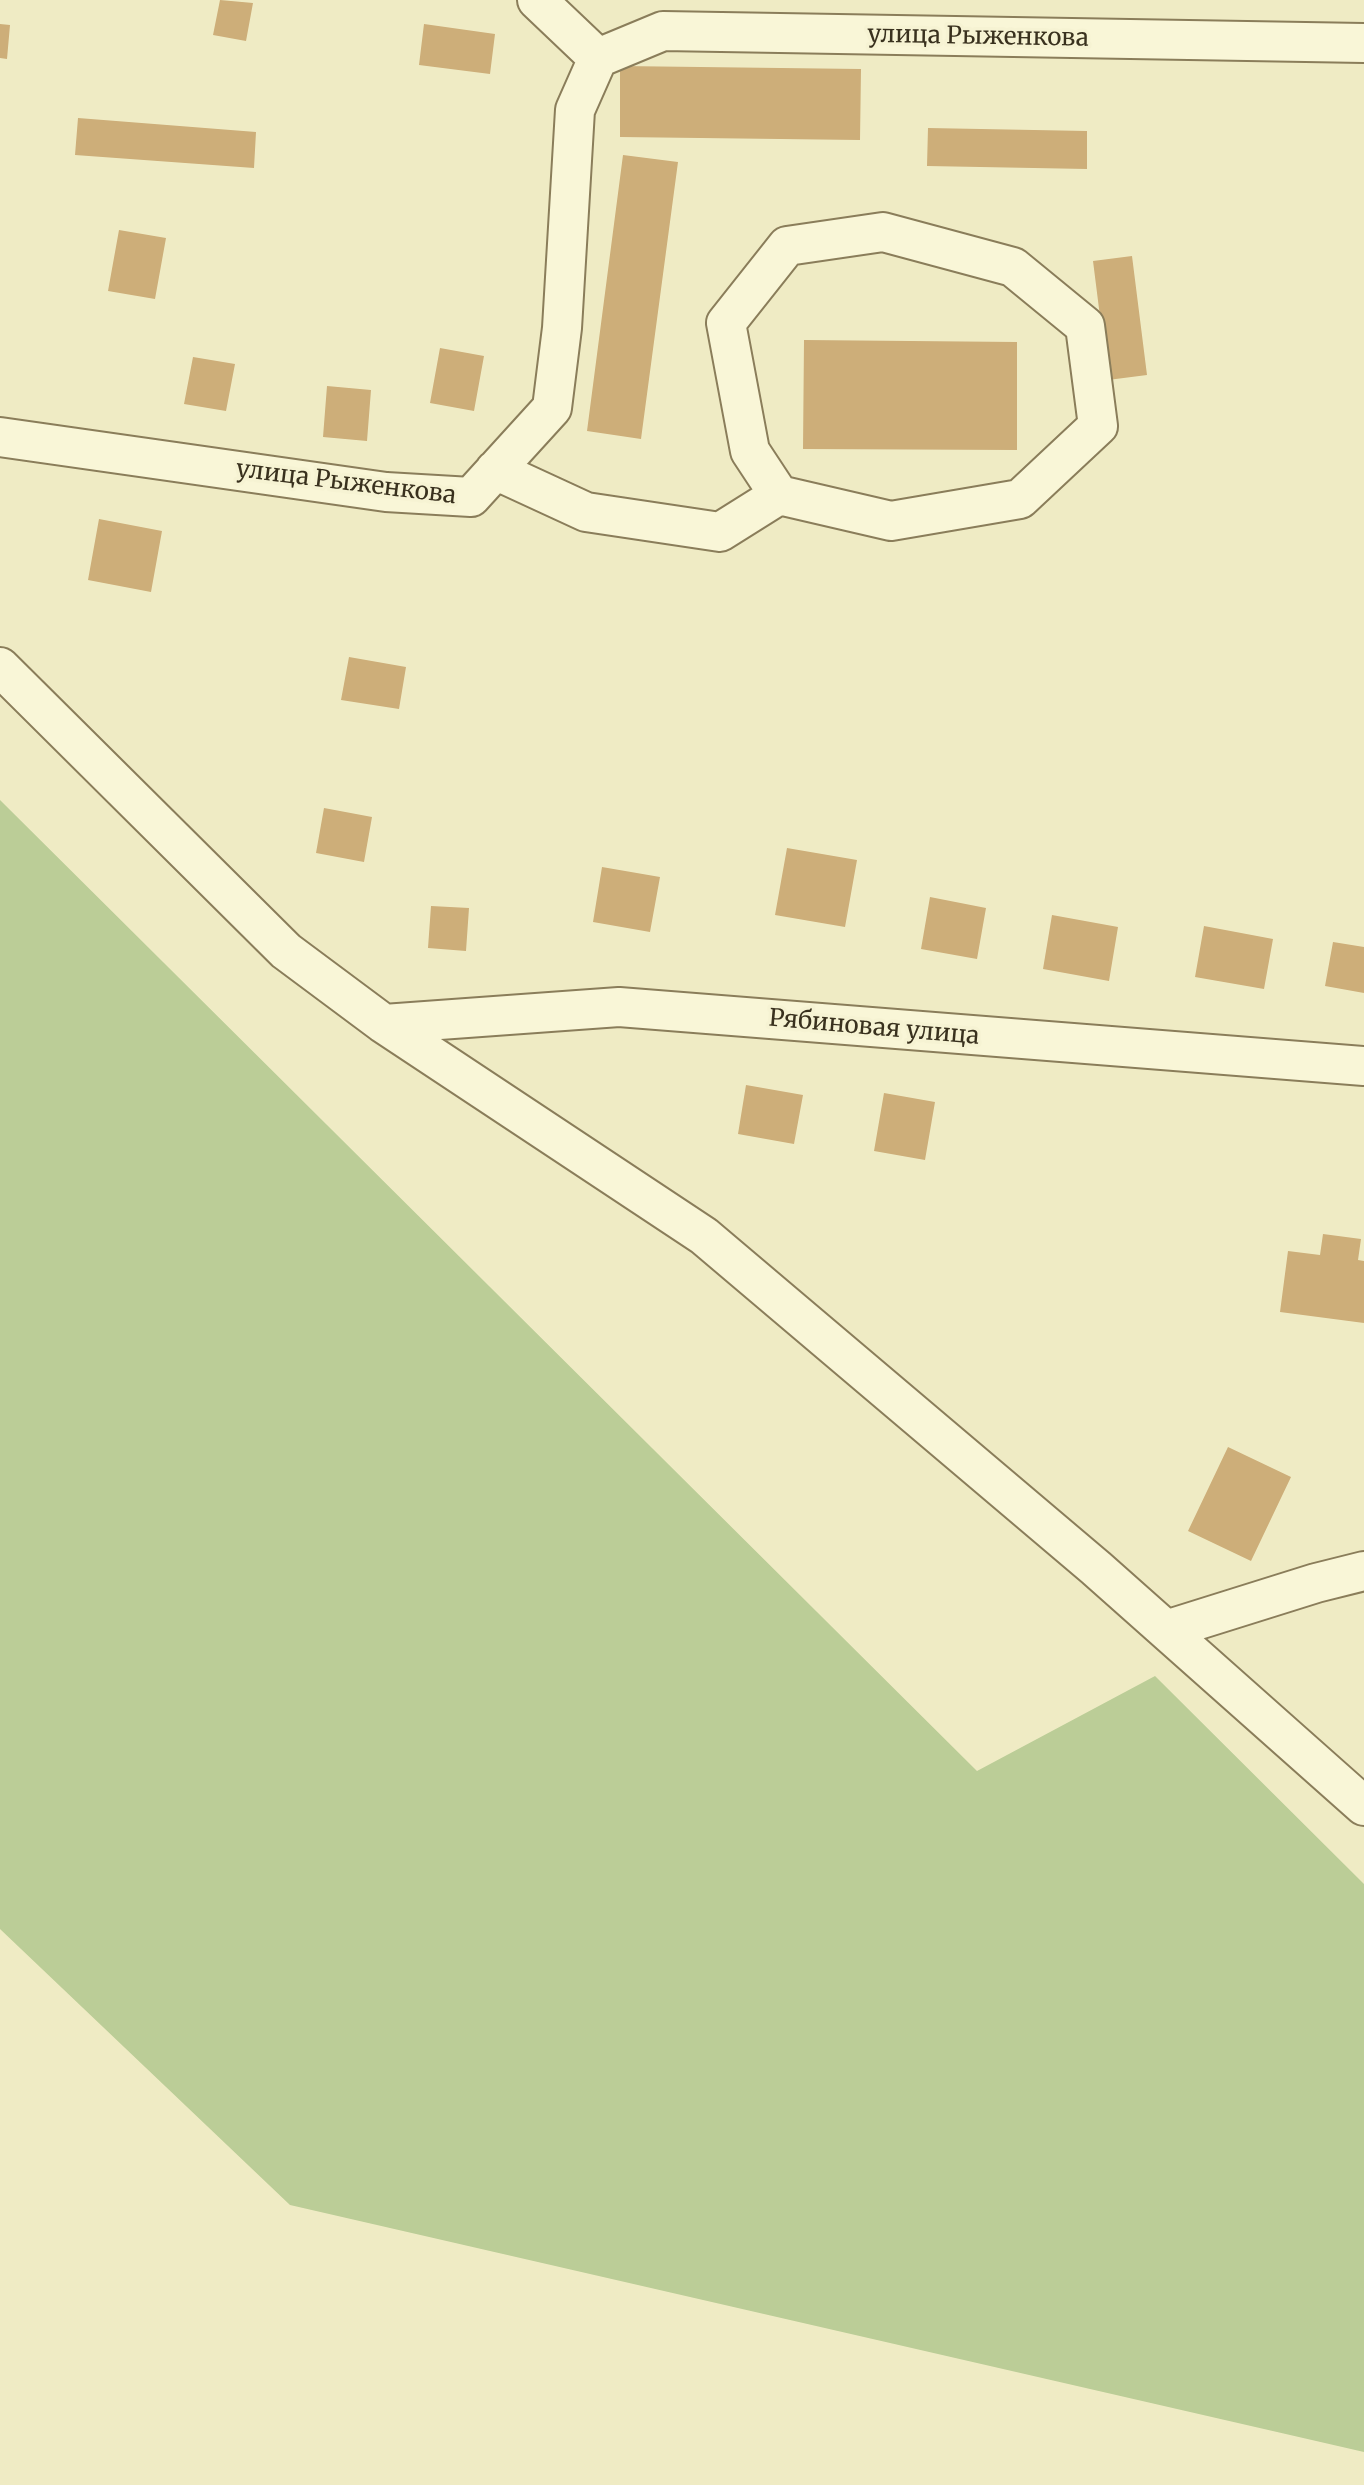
<!DOCTYPE html>
<html>
<head>
<meta charset="utf-8">
<style>
  body { margin:0 }
  canvas { display:block; background:#efebc4 }
</style>
</head>
<body>
<canvas width="1364" height="2485"></canvas>
<script>
const ctx = document.querySelector('canvas').getContext('2d');
ctx.lineJoin = 'round';
function paint(path, color) {
  ctx.fillStyle = color;
  ctx.fill(path, 'evenodd');
}
function poly(rows) {
  const path = new Path2D();
  for (const r of rows) {
    path.moveTo(r[0], r[1]);
    for (let i = 2; i < r.length; i += 2) path.lineTo(r[i], r[i + 1]);
  }
  return path;
}
function stroke(path, color, width, dash) {
  ctx.strokeStyle = color;
  ctx.lineWidth = width;
  ctx.lineCap = dash ? 'butt' : 'round';
  ctx.setLineDash(dash || []);
  ctx.stroke(path);
}
function write(font, color, halo, rows, align = 'center') {
  ctx.font = font + ' Merriweather,serif';
  ctx.lineWidth = 7;
  ctx.setLineDash([]);
  ctx.textBaseline = 'middle';
  ctx.strokeStyle = halo;
  ctx.fillStyle = color;
  for (const [text, x, y, turn = 0] of rows) {
    ctx.save();
    ctx.translate(x, y);
    ctx.rotate((+turn || 0) * Math.PI / 180);
    ctx.textAlign = isNaN(turn) ? turn : align;
    if (halo) ctx.strokeText(text, 0, 0);
    ctx.fillText(text, 0, 0);
    ctx.restore();
  }
}
const green = poly([
  [0,800,977,1771,1155,1676,1364,1884,1364,2452,290,2205,0,1929]
]);
const building = poly([
  [220,0,253,3,246,41,213,35],
  [0,24,10,25,7,59,0,58],
  [424,24,495,34,490,74,419,65],
  [620,66,861,69,860,140,620,137],
  [78,118,256,132,254,168,75,155],
  [928,128,1087,131,1087,169,927,166],
  [623,155,678,162,641,439,587,431],
  [119,230,166,238,155,299,108,291],
  [1132,256,1147,375,1108,380,1093,261],
  [804,340,1017,342,1017,450,803,449],
  [440,348,484,356,474,411,430,403],
  [193,357,235,364,226,411,184,404],
  [327,386,371,390,367,441,323,437],
  [99,519,162,531,151,592,88,580],
  [349,657,406,667,399,709,341,700],
  [324,808,372,817,364,862,316,853],
  [787,848,857,860,845,927,775,915],
  [602,867,660,877,650,932,593,922],
  [930,897,986,908,977,959,921,949],
  [431,906,469,908,466,951,428,948],
  [1052,915,1118,927,1109,981,1043,969],
  [1204,926,1273,939,1264,989,1195,977],
  [1333,942,1364,947,1364,993,1325,986],
  [746,1085,803,1095,794,1144,738,1134],
  [884,1093,935,1102,925,1160,874,1151],
  [1323,1234,1361,1239,1358,1260,1364,1261,1364,1323,1280,1312,1288,1251,1320,1255],
  [1228,1447,1291,1477,1251,1561,1188,1531]
]);
const minor = poly([
  [537,0,598,58,663,31,1364,43],
  [0,437,386,492,471,497,552,408,562,328,575,110,598,58],
  [495,470,586,512,720,532,779,495,891,521,1020,499,1098,426,1085,326,1013,267,883,232,787,246,726,323,750,451,779,495],
  [0,667,286,951,384,1024,704,1236,1096,1568,1364,1806],
  [384,1024,619,1007,1364,1066],
  [1166,1630,1316,1583,1364,1571]
]);
const streetNames = [
  ["улица Рыженкова",978,37,1],
  ["улица Рыженкова",346,483,7],
  ["Рябиновая улица",874,1028,5]
];
paint(green, '#bbcd97');
paint(building, '#cdae79');
stroke(minor, '#8a7d5a', 42);
stroke(minor, '#f9f6d7', 38);
write('24px', '#39311e', '#f6f3d3', streetNames);
</script>
</body>
</html>
